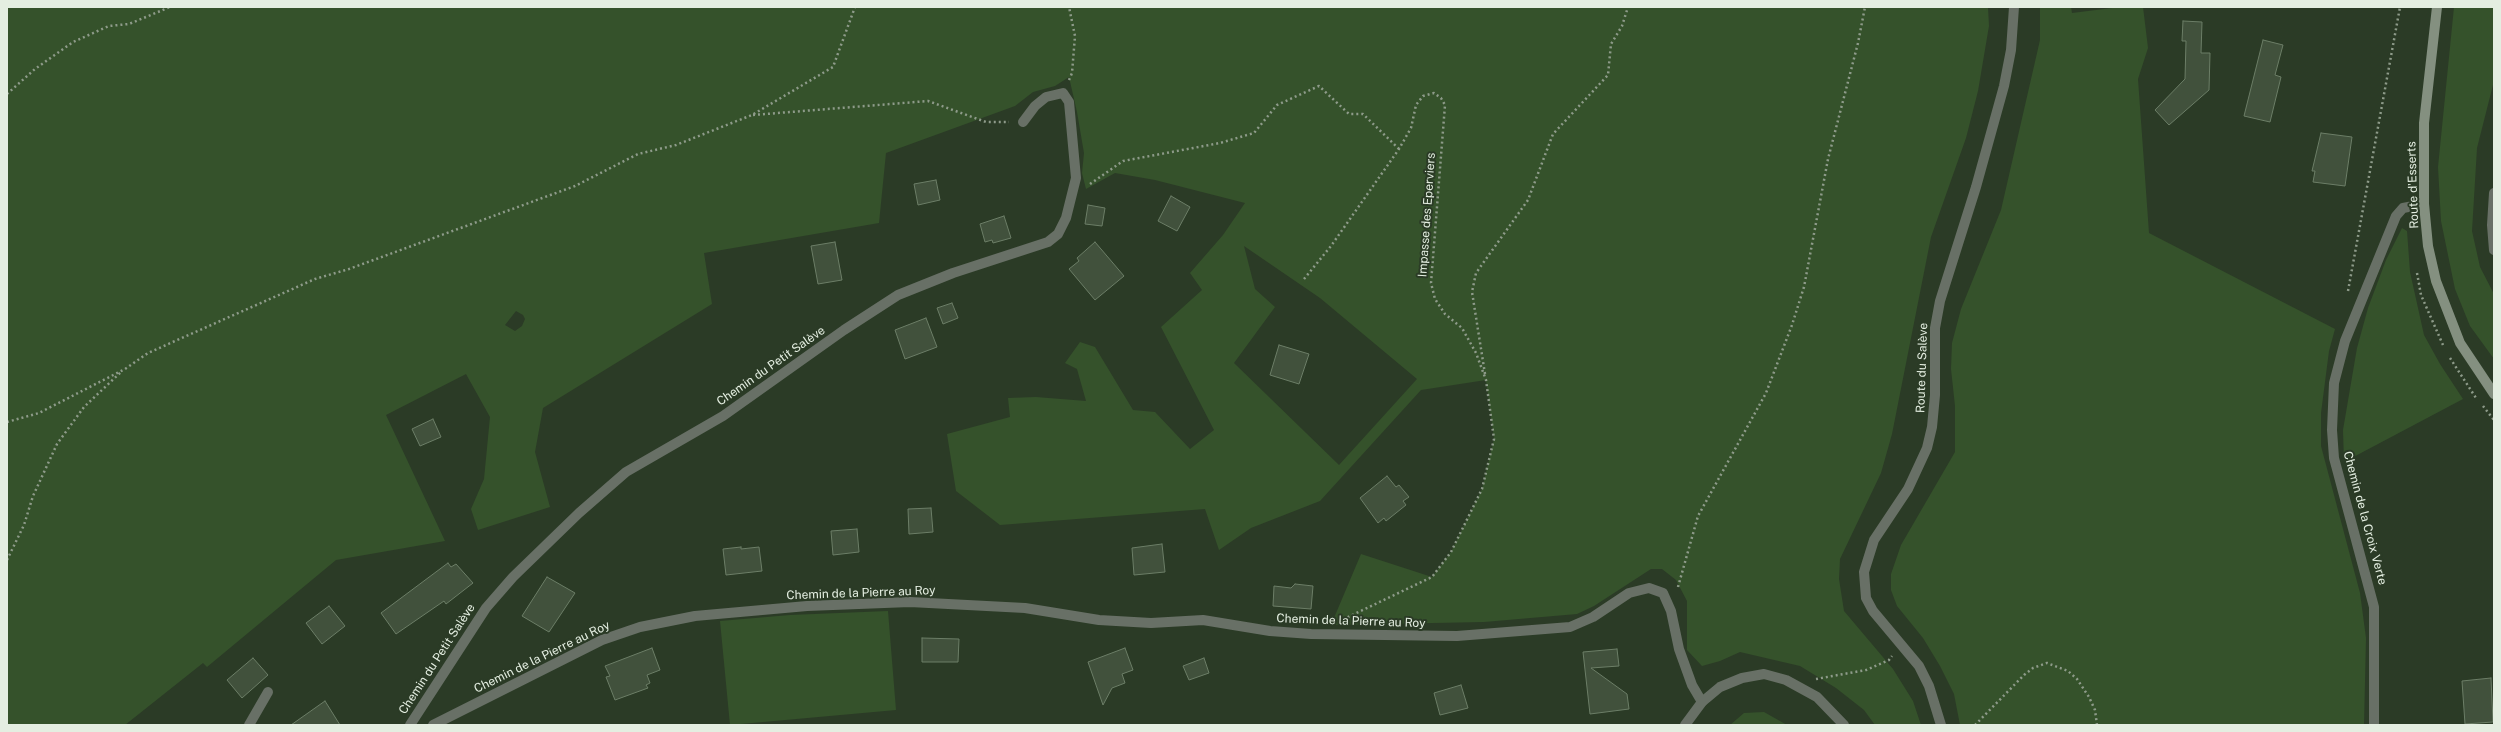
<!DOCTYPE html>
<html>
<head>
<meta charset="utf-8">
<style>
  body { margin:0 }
  #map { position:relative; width:2501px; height:732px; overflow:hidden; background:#2b3b26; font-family:"Public Sans",sans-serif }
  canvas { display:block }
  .frame { position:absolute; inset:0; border:8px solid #e4eee1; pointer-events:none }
</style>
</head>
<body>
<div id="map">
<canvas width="2501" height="732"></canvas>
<div class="frame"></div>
</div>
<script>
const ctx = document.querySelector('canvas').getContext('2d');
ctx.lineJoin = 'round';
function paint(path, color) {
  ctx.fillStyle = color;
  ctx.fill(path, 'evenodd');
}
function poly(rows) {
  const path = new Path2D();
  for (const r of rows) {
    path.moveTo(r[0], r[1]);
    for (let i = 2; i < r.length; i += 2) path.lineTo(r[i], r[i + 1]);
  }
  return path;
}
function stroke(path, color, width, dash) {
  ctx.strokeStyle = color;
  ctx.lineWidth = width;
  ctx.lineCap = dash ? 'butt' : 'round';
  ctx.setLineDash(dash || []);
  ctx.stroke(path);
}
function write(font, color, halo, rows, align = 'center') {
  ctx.font = font + ' "Public Sans",sans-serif';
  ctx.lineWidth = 4;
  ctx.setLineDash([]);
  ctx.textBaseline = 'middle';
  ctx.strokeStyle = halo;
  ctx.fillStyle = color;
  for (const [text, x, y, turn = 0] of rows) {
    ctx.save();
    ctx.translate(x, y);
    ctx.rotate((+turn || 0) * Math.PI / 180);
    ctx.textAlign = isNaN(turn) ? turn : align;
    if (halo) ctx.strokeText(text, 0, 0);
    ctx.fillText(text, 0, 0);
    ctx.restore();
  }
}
const green = poly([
  [7,7,1988,7,1989,26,1978,91,1966,138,1931,237,1892,434,1881,473,1840,559,1839,579,1844,611,1893,669,1913,701,1921,725,1875,725,1864,710,1836,688,1800,666,1740,652,1720,661,1702,666,1687,650,1687,601,1676,580,1662,569,1651,569,1594,606,1577,614,1484,622,1331,625,1361,554,1432,577,1451,552,1482,489,1494,439,1486,380,1421,390,1320,501,1251,528,1219,550,1205,509,1000,525,956,491,947,434,1010,417,1008,398,1036,397,1086,401,1077,369,1065,363,1080,342,1095,347,1133,410,1155,412,1190,449,1214,430,1161,327,1202,290,1190,273,1223,235,1245,203,1155,180,1115,173,1086,189,1082,173,1084,153,1077,112,1069,77,1055,86,1033,92,1015,106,886,153,879,223,704,253,712,304,543,408,535,452,550,507,478,530,471,509,484,479,490,417,466,374,386,415,445,541,336,560,207,667,203,663,125,725,7,725],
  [1244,246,1320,298,1417,379,1339,465,1234,363,1275,307,1255,289],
  [516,311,523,315,525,319,522,326,515,331,505,325],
  [2040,7,2071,7,2072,13,2120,7,2143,7,2148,48,2138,79,2149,233,2335,329,2329,351,2321,413,2321,446,2360,593,2366,638,2364,725,1960,725,1954,694,1940,666,1923,638,1897,606,1891,590,1891,574,1901,545,1955,452,1955,406,1951,369,1952,343,1961,309,2001,210,2040,40],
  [2454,7,2494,7,2494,81,2477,148,2472,231,2480,267,2494,294,2494,359,2470,326,2455,289,2441,221,2438,167],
  [2402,228,2407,231,2410,272,2424,335,2440,364,2463,399,2344,462,2343,430,2357,348,2368,308,2386,260],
  [888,611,896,710,730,725,720,621,790,615],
  [1764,712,1787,725,1730,725,1744,713]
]);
const building = poly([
  [2183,21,2202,22,2201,53,2210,53,2209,90,2169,125,2155,110,2185,79,2186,41,2182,41,2183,21],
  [2263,40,2283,45,2275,75,2281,77,2270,122,2244,116,2263,40],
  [2321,133,2352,137,2345,186,2313,182,2315,171,2312,171,2321,133],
  [936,180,940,200,918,205,914,184,936,180],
  [1171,196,1190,207,1177,231,1158,221,1171,196],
  [1088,205,1105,208,1102,226,1085,224,1088,205],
  [1004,216,1011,238,993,243,992,240,985,242,980,224,1004,216],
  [835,242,842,280,818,284,811,246,835,242],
  [1095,242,1124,276,1095,300,1069,269,1079,261,1077,258,1095,242],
  [952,303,958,318,943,324,937,308,952,303],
  [926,318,937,347,905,359,895,330,926,318],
  [1279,345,1309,354,1299,384,1270,375,1279,345],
  [433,419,441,437,420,446,412,429,433,419],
  [1387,476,1396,487,1399,485,1409,497,1403,501,1406,505,1386,521,1384,518,1378,523,1360,498,1387,476],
  [931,508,933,532,909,534,908,509,931,508],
  [857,529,859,552,833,555,831,531,857,529],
  [1162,544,1165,572,1134,575,1132,548,1162,544],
  [741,547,741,549,759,547,762,571,726,575,723,549,741,547],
  [448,563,451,567,456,564,473,583,446,604,444,601,396,634,381,613,448,563],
  [547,577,575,593,549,632,522,616,547,577],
  [1295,584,1313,586,1311,609,1273,606,1274,586,1291,588,1295,584],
  [329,606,345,626,322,644,306,623,329,606],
  [922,638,959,639,958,662,922,662,922,638],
  [652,648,660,670,647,675,650,683,646,685,648,688,615,700,606,677,610,676,605,666,652,648],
  [1125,648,1133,670,1122,674,1125,683,1112,688,1103,705,1088,662,1125,648],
  [1617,649,1619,666,1591,668,1627,694,1629,709,1590,714,1583,652,1617,649],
  [253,658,268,675,242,698,227,680,253,658],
  [1204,658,1209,673,1189,680,1183,666,1204,658],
  [2491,678,2493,722,2465,724,2462,681,2491,678],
  [1461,685,1468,708,1440,715,1434,693,1461,685],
  [325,701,340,725,291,725,325,701]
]);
const path = poly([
  [1069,80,1072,73,1075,36,1069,7],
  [7,94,35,69,73,42,109,26,129,24,170,7],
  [753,115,928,101,986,122,1009,122],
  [1090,184,1123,161,1220,143,1254,133,1277,105,1319,86,1349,114,1363,114,1399,149],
  [2417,273,2421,295,2443,345],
  [1304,279,1331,246,1399,149,1411,128,1416,105,1423,96,1434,93,1441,98,1445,105,1431,283,1435,299,1445,314,1462,328,1476,353,1486,380,1494,439,1482,489,1451,552,1432,577,1346,618],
  [2348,291,2400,7],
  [2450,358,2476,398],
  [1485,374,1472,292,1476,273,1528,200,1553,134,1608,75,1611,44,1622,26,1628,7],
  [2483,406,2494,420],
  [7,422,39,413,125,369,148,353,315,279,349,269,575,186,638,154,676,145,752,115,833,67,855,7],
  [7,560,24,525,33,496,57,444,84,407,121,372],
  [1678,587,1698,516,1766,393,1792,325,1804,287,1828,159,1858,43,1865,7],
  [1816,679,1866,670,1889,660,1892,656],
  [1975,725,2024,675,2033,668,2047,663,2068,671,2077,679,2089,697,2095,710,2097,725]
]);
const service = poly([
  [249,725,268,692]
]);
const minor = poly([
  [410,725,486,608,513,577,579,513,626,472,723,416,844,330,898,295,953,273,1048,242,1058,234,1066,218,1076,178,1069,102,1063,93,1046,97,1035,106,1023,122],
  [433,725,602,640,640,627,695,616,807,606,910,602,1025,608,1099,620,1151,623,1203,620,1270,631,1311,634,1457,636,1570,627,1593,617,1629,593,1649,588,1663,593,1671,611,1679,649,1692,685,1702,702],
  [2374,725,2374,607,2334,458,2332,430,2334,383,2345,341,2396,216,2403,208,2424,204]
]);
const tertiary = poly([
  [2494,193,2492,225,2494,250],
  [1685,725,1702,702,1720,687,1742,678,1764,674,1786,680,1817,697,1844,725],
  [1941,725,1929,686,1919,666,1873,611,1866,598,1864,572,1874,540,1908,489,1927,448,1932,427,1935,395,1935,328,1940,301,1976,187,2004,86,2011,50,2014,7]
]);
const secondary = poly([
  [2437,7,2424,123,2424,204,2428,246,2436,281,2460,343,2494,394]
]);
const streetNames = [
  ["Route d'Esserts",2413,185,-92],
  ["Impasse des Eperviers",1427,215,-86],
  ["Chemin du Petit Salève",771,366,-35],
  ["Route du Salève",1922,368,-88],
  ["Chemin de la Croix Verte",2365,518,75],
  ["Chemin de la Pierre au Roy",861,593,-2],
  ["Chemin de la Pierre au Roy",1351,621,2],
  ["Chemin de la Pierre au Roy",542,657,-26],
  ["Chemin du Petit Salève",437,659,-57]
];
paint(green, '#35522b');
paint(building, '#41513c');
stroke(building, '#6c7e67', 1);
stroke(path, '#8e9b8a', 2.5, [2, 3]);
stroke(service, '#687066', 10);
stroke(minor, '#687066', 10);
stroke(tertiary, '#687066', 10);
stroke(secondary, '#849080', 10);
write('12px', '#e4eee1', '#2b3b26', streetNames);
</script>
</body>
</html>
